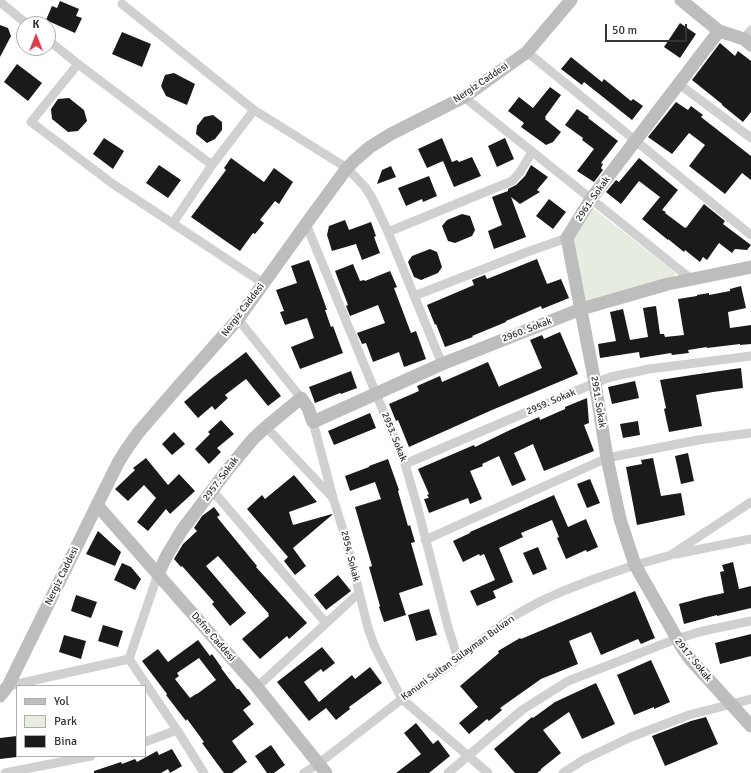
<!DOCTYPE html>
<html>
<head>
<meta charset="utf-8">
<style>
  body { margin:0 }
  #map { position:relative; width:751px; height:773px; overflow:hidden; background:#fff; font-family:Signika,sans-serif }
  canvas { display:block }
  .legend { position:absolute; left:16px; top:685px; width:130px; height:72px; box-sizing:border-box; background:#fff; border:1px solid #adadad; margin:0; padding:5px 7px; list-style:none; font-size:12px; color:#333 }
  .legend li { display:flex; align-items:center; gap:8px; height:20px }
  .legend b { width:20px; border:1px solid #adadad }
  .north { position:absolute; left:16px; top:16px; width:40px; height:40px; box-sizing:border-box; background:#fff; border:1px solid #adadad; border-radius:50%; rotate:0deg; font-size:11px; font-weight:700; line-height:16px; text-align:center; color:#333 }
  .north::after { content:''; display:block; margin:auto; width:14px; height:18px; background:#e63946; clip-path:polygon(50% 0,100% 100%,50% 72%,0 100%) }
  .scale { position:absolute; left:605px; top:24px; width:82px; height:18px; box-sizing:border-box; border:2px solid #333; border-top:0; padding-left:5px; font-size:12px; line-height:14px; white-space:nowrap; color:#333; -webkit-text-stroke:3px #fff; paint-order:stroke }
</style>
</head>
<body>
<div id="map">
<canvas width="751" height="773"></canvas>
<ul class="legend">
<li><b style="height:5px;background:#bdbdbd"></b>Yol</li>
<li><b style="height:11px;background:#e6ecdf"></b>Park</li>
<li><b style="height:11px;background:#1a1a1a"></b>Bina</li>
</ul>
<div class="north">K</div>
<div class="scale">50 m</div>
</div>
<script>
const ctx = document.querySelector('canvas').getContext('2d');
ctx.lineJoin = 'round';
function paint(path, color) {
  ctx.fillStyle = color;
  ctx.fill(path, 'evenodd');
}
function poly(rows) {
  const path = new Path2D();
  for (const r of rows) {
    path.moveTo(r[0], r[1]);
    for (let i = 2; i < r.length; i += 2) path.lineTo(r[i], r[i + 1]);
  }
  return path;
}
function stroke(path, color, width, dash) {
  ctx.strokeStyle = color;
  ctx.lineWidth = width;
  ctx.lineCap = dash ? 'butt' : 'round';
  ctx.setLineDash(dash || []);
  ctx.stroke(path);
}
function write(font, color, halo, rows, align = 'center') {
  ctx.font = font + ' Signika,sans-serif';
  ctx.lineWidth = 4;
  ctx.setLineDash([]);
  ctx.textBaseline = 'middle';
  ctx.strokeStyle = halo;
  ctx.fillStyle = color;
  for (const [text, x, y, turn = 0] of rows) {
    ctx.save();
    ctx.translate(x, y);
    ctx.rotate((+turn || 0) * Math.PI / 180);
    ctx.textAlign = isNaN(turn) ? turn : align;
    if (halo) ctx.strokeText(text, 0, 0);
    ctx.fillText(text, 0, 0);
    ctx.restore();
  }
}
const green = poly([
  [593,208,676,273,671,281,584,301,572,236]
]);
const building = poly([
  [60,1,79,9,76,16,82,18,75,33,46,20,52,6,57,8],
  [680,23,696,34,680,58,664,47],
  [0,25,8,28,11,36,0,57],
  [122,32,151,44,142,67,112,54],
  [720,43,735,56,738,51,751,61,751,112,743,122,722,105,722,104,692,80],
  [571,57,602,82,604,79,631,101,633,99,643,106,632,120,584,82,582,85,561,69],
  [17,64,42,83,28,101,4,82],
  [174,73,195,84,187,105,166,96,161,86,165,75],
  [550,87,561,95,545,117,546,118,545,119,561,132,553,142,546,145,521,127,524,123,508,111,519,97,533,108],
  [69,98,84,110,87,121,78,131,68,132,52,119,51,109,58,99],
  [676,102,688,110,691,106,703,115,701,117,751,156,751,180,742,173,725,194,689,166,705,145,689,133,672,154,648,137],
  [577,109,589,117,588,118,618,141,601,163,603,164,601,168,603,170,594,182,577,171,594,149,582,140,583,138,565,125],
  [213,115,222,122,222,130,215,139,207,143,196,134,197,126,204,117],
  [104,138,124,151,113,169,93,154],
  [442,138,452,162,457,160,459,162,472,157,481,176,454,187,443,161,427,168,418,149],
  [505,138,514,159,497,167,488,146],
  [231,158,264,182,274,168,293,182,279,204,275,201,260,220,264,223,255,234,253,233,240,251,191,217,226,170,224,168],
  [639,158,678,190,662,210,666,212,665,213,685,228,685,227,686,228,704,204,725,221,723,224,751,245,747,250,735,249,732,253,719,243,707,260,703,257,700,262,685,250,684,252,668,239,668,240,642,219,660,197,639,181,621,204,606,192,616,180,619,182],
  [159,165,181,180,168,198,146,183],
  [531,165,548,177,537,190,540,192,520,204,511,197,526,237,494,249,488,231,502,225,492,197,508,191,508,189,516,185,525,176],
  [391,166,396,177,377,184,382,170],
  [429,176,437,196,423,202,422,199,406,206,398,188],
  [549,199,566,212,553,229,536,216],
  [462,214,470,216,475,230,472,236,455,243,448,241,442,226,447,220],
  [345,220,349,230,371,222,376,236,374,237,380,253,362,260,356,244,332,251,327,235,329,226],
  [430,249,437,252,442,267,438,273,421,280,414,277,408,262,412,256],
  [537,259,547,284,561,279,569,298,542,309,541,306,506,321,506,322,472,336,473,337,445,347,436,324,435,325,427,305,474,285,472,280,485,275,487,279],
  [309,260,327,310,325,310,331,327,333,326,343,353,300,369,291,347,314,338,307,318,285,325,280,312,284,311,276,290,297,283,291,266],
  [353,264,360,281,364,280,365,281,390,271,397,287,394,288,411,333,416,331,426,359,404,367,399,352,373,362,366,343,362,344,357,333,385,323,378,305,350,316,346,306,348,305,335,271],
  [741,286,746,308,728,312,730,328,751,325,751,344,740,345,740,344,707,348,707,347,688,350,689,353,672,355,671,353,640,358,639,352,600,358,598,344,616,341,610,312,623,309,630,340,648,337,643,308,656,306,660,334,664,334,665,337,684,335,678,299,697,296,697,295,709,293,709,295,730,291,730,289],
  [560,332,578,374,492,410,409,447,398,420,396,421,389,404,419,391,417,386,440,376,442,382,488,362,499,387,500,386,542,368,530,340,542,335,544,339],
  [246,352,281,396,268,406,246,379,225,395,228,398,215,410,212,406,198,418,184,402,211,379],
  [741,368,743,388,713,392,696,395,702,426,669,432,664,409,666,408,660,380,692,375],
  [351,371,357,388,341,394,340,393,315,403,309,387],
  [635,381,639,398,612,404,608,387],
  [587,398,589,423,584,425,594,451,544,471,533,444,514,453,526,480,512,486,499,456,482,464,483,466,470,471,482,499,470,504,468,498,429,513,424,499,429,498,427,495,429,494,418,469,474,445,475,447,510,430,539,417,540,420,565,409,565,407],
  [370,413,376,428,334,445,328,431],
  [221,420,234,434,217,448,221,452,209,464,195,449,210,434,208,432],
  [638,421,640,435,623,438,620,424],
  [174,432,185,444,172,455,162,444],
  [688,453,694,481,681,484,675,456],
  [146,458,168,485,179,474,195,491,170,514,166,509,148,531,137,522,156,498,144,485,128,501,115,489,135,470,133,468],
  [653,458,661,496,681,493,685,515,637,525,626,467,642,464,641,460],
  [388,459,399,490,398,491,408,526,410,525,415,542,411,543,423,585,399,593,406,615,384,622,379,607,380,606,369,567,372,566,355,507,381,499,375,482,350,491,345,476,369,467,369,466],
  [294,475,317,502,289,512,293,525,332,514,332,515,293,548,306,566,295,575,284,561,288,557,247,509,262,495,265,499],
  [590,479,600,503,587,508,577,484],
  [554,495,568,527,586,519,598,547,587,552,586,550,566,559,557,538,559,537,552,520,521,533,523,537,499,548,513,582,493,591,496,598,477,606,470,591,495,580,484,554,480,556,479,554,463,562,453,541,470,533,470,532],
  [214,507,220,515,217,517,225,527,257,566,256,567,307,623,289,639,287,636,260,659,242,639,269,616,268,614,269,614,218,556,206,566,246,613,230,626,212,604,214,602,182,566,181,567,174,559,183,544,197,531,194,528,202,516],
  [98,531,121,552,115,566,86,554],
  [538,547,547,569,533,575,523,553],
  [733,562,739,589,751,586,751,608,717,616,717,615,684,624,679,604,705,597,724,593,720,572,724,571,722,565],
  [122,563,131,567,141,579,135,590,114,580],
  [338,575,351,591,326,610,314,595],
  [635,591,655,638,641,644,638,639,601,655,591,632,569,641,578,664,541,679,500,708,502,710,489,721,487,719,469,734,459,723,478,707,460,686,499,653,498,651,520,638,521,639],
  [76,595,97,602,91,618,71,611],
  [429,609,437,635,416,641,408,615],
  [103,625,123,631,118,647,98,641],
  [751,634,751,656,720,664,715,643],
  [64,635,86,641,81,659,59,652],
  [198,640,210,656,212,654,222,668,221,668,237,689,239,689,251,704,243,710,254,724,232,741,247,762,232,773,224,773,202,743,204,742,187,719,186,721,166,695,167,694,142,661,158,649,168,662],
  [199,658,216,680,197,694,196,694,190,698,175,679,179,676,177,673],
  [322,647,335,663,323,672,321,669,304,682,319,702,352,675,355,679,370,667,382,683,349,707,350,709,336,720,326,708,309,721,277,682],
  [651,660,670,702,654,709,654,707,634,715,617,675],
  [596,683,615,724,582,739,569,712,543,730,561,753,541,769,541,770,537,773,515,773,494,749,532,717,533,718,555,702],
  [706,717,718,744,665,766,652,736,691,721],
  [416,723,433,744,438,740,450,756,429,773,396,773,421,754,404,733],
  [17,736,17,757,0,759,0,738],
  [271,745,285,765,274,773,267,773,255,756],
  [172,749,182,766,170,773,168,769,161,773,94,773,94,771,121,762,122,764,135,759,137,762,157,751,159,755]
]);
const street = poly([
  [0,2,27,24],
  [122,4,254,110],
  [744,39,751,30],
  [48,40,78,64,212,165],
  [527,52,751,235],
  [78,64,31,122,113,184,263,283],
  [679,84,751,138],
  [464,97,691,279],
  [173,223,212,165,254,110,347,168,365,187,372,198,388,232,442,364],
  [306,224,405,464,418,509,448,627,458,659],
  [388,232,512,181,520,172,532,152],
  [414,296,527,252,567,238],
  [238,319,301,398],
  [313,422,333,498,345,536,368,628,374,645,381,659,402,699,488,773],
  [266,427,332,497],
  [405,464,595,383,611,377,649,369,751,356],
  [212,490,326,623],
  [425,540,607,458,698,440,751,433],
  [676,554,751,539],
  [129,659,177,730,204,773],
  [8,686,129,659,158,574],
  [257,687,359,593],
  [145,742,177,730],
  [5,773,91,756],
  [304,773,318,764,402,699,458,659,501,625,519,613,541,601,563,591,597,578,635,565,671,555,751,502],
  [448,773,522,710,568,681,676,639,703,631,751,621],
  [563,773,583,760,631,737,689,715,751,699]
]);
const secondary = poly([
  [681,0,719,31,744,39,751,45],
  [719,31,591,199,567,238,595,383,607,458,620,519,635,565,683,649,690,659,751,726],
  [97,505,257,687,326,773],
  [158,574,167,555,182,530,229,468,253,439,266,427,301,398,308,408,313,422,442,364,581,309,668,284,751,267],
  [0,696,8,686,97,505,118,463,126,450,138,433,176,389,238,319,306,224,347,168,356,159,370,147,391,134,464,97,527,52,571,0]
]);
const streetNames = [
  ["Nergiz Caddesi",481,83,-34],
  ["2961. Sokak",593,199,-55],
  ["Nergiz Caddesi",243,310,-53],
  ["2960. Sokak",527,330,-21],
  ["2959. Sokak",551,402,-23],
  ["2951. Sokak",598,402,81],
  ["2953. Sokak",394,437,68],
  ["2957. Sokak",221,479,-53],
  ["2954. Sokak",350,556,76],
  ["Nergiz Caddesi",62,576,-64],
  ["Defne Caddesi",213,637,49],
  ["Kanuni Sultan Sülayman Bulvarı",458,658,-36],
  ["2917. Sokak",693,660,51]
];
paint(green, '#e6ecdf');
paint(building, '#1a1a1a');
stroke(street, '#d0d0d0', 9);
stroke(secondary, '#bdbdbd', 13);
write('10px', '#333', '#fff', streetNames);
</script>
</body>
</html>
